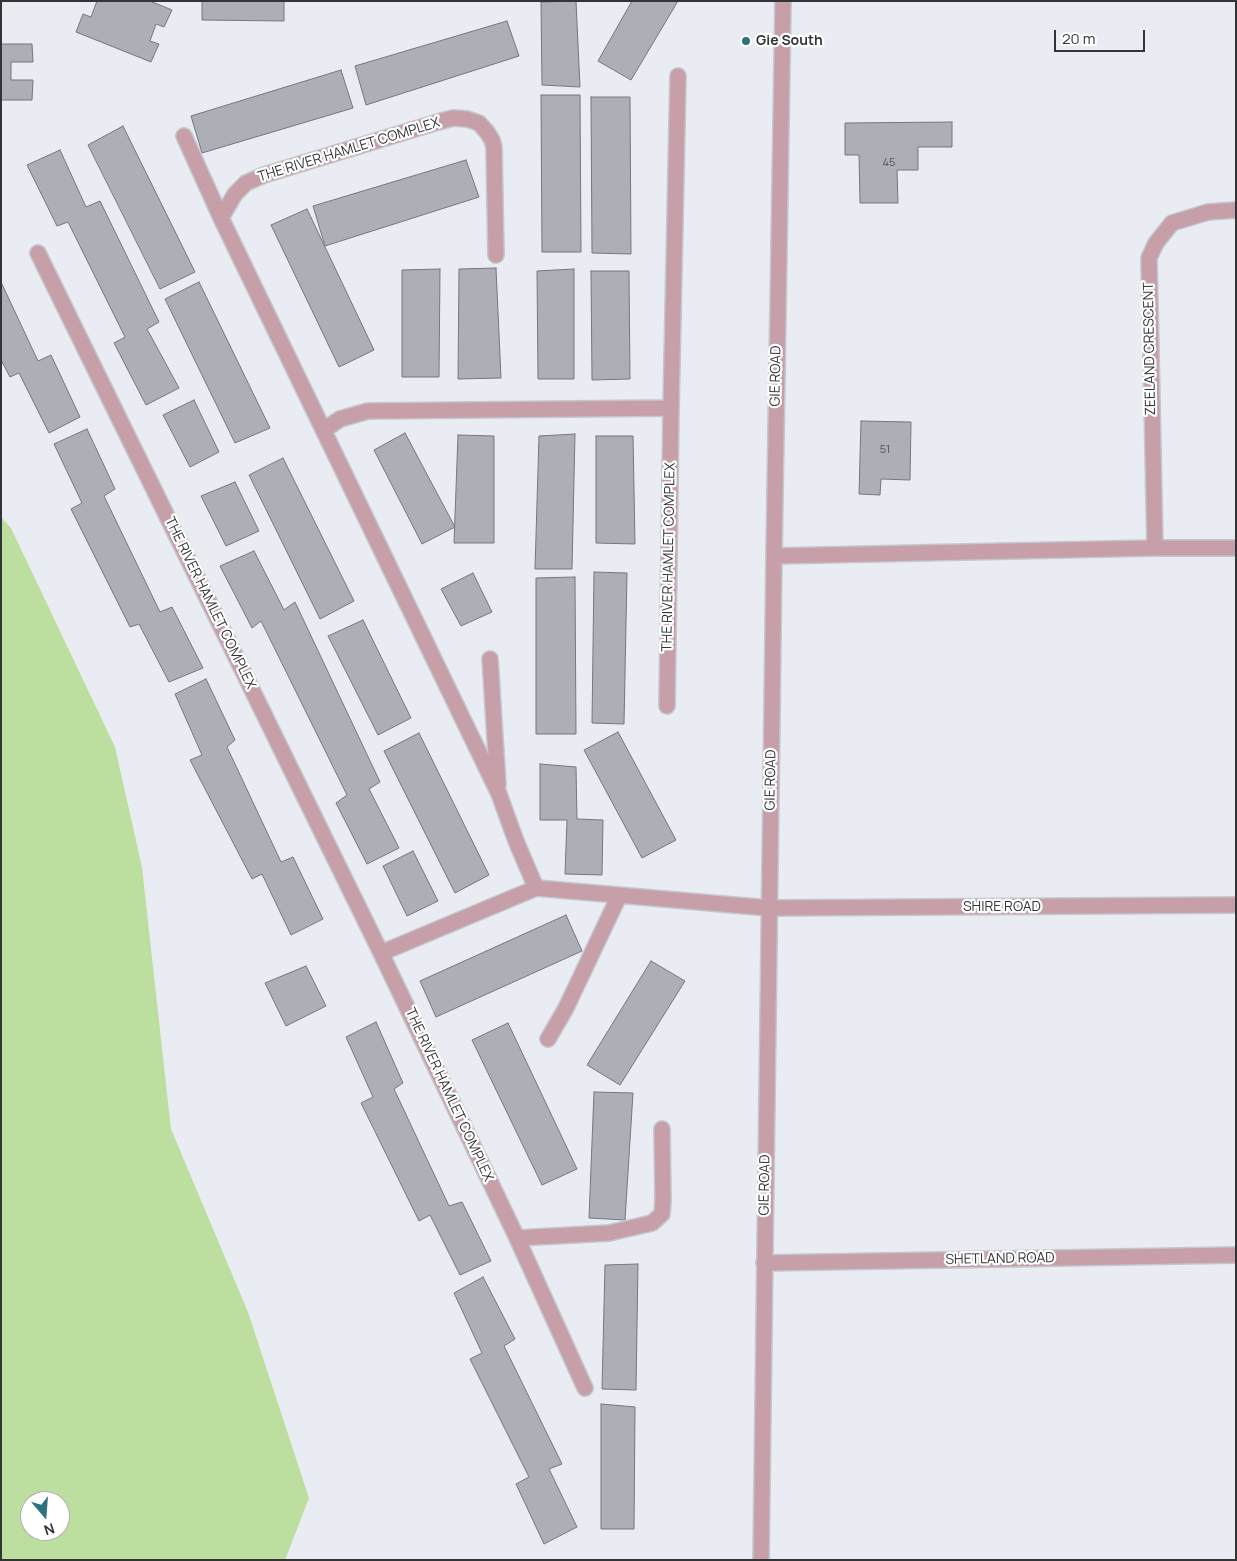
<!DOCTYPE html>
<html>
<head>
<meta charset="utf-8">
<style>
  body { margin:0 }
  #map { position:relative; width:1237px; height:1561px; overflow:hidden; background:#e9edf3; font-family:Manrope,sans-serif }
  canvas { display:block }
  .frame { position:absolute; inset:0; border:2px solid #323436; pointer-events:none }
  .north { position:absolute; left:20px; top:1491px; width:50px; height:50px; box-sizing:border-box; background:#fff; border:1px solid #adaeaf; border-radius:50%; rotate:162deg; font-size:14px; font-weight:700; line-height:20px; text-align:center; color:#323436 }
  .north::after { content:''; display:block; margin:auto; width:18px; height:22px; background:#2b737d; clip-path:polygon(50% 0,100% 100%,50% 72%,0 100%) }
  .scale { position:absolute; left:1054px; top:30px; width:91px; height:22px; box-sizing:border-box; border:2px solid #323436; border-top:0; padding-left:6px; font-size:15px; line-height:18px; white-space:nowrap; color:#323436; -webkit-text-stroke:4px #fff; paint-order:stroke }
</style>
</head>
<body>
<div id="map">
<canvas width="1237" height="1561"></canvas>
<div class="frame"></div>
<div class="north">N</div>
<div class="scale">20 m</div>
</div>
<script>
const ctx = document.querySelector('canvas').getContext('2d');
ctx.lineJoin = 'round';
function paint(path, color) {
  ctx.fillStyle = color;
  ctx.fill(path, 'evenodd');
}
function poly(rows) {
  const path = new Path2D();
  for (const r of rows) {
    path.moveTo(r[0], r[1]);
    for (let i = 2; i < r.length; i += 2) path.lineTo(r[i], r[i + 1]);
  }
  return path;
}
function stroke(path, color, width, dash) {
  ctx.strokeStyle = color;
  ctx.lineWidth = width;
  ctx.lineCap = dash ? 'butt' : 'round';
  ctx.setLineDash(dash || []);
  ctx.stroke(path);
}
function write(font, color, halo, rows, align = 'center') {
  ctx.font = font + ' Manrope,sans-serif';
  ctx.lineWidth = 4.5;
  ctx.setLineDash([]);
  ctx.textBaseline = 'middle';
  ctx.strokeStyle = halo;
  ctx.fillStyle = color;
  for (const [text, x, y, turn = 0] of rows) {
    ctx.save();
    ctx.translate(x, y);
    ctx.rotate((+turn || 0) * Math.PI / 180);
    ctx.textAlign = isNaN(turn) ? turn : align;
    if (halo) ctx.strokeText(text, 0, 0);
    ctx.fillText(text, 0, 0);
    ctx.restore();
  }
}
const green = poly([
  [1,517,11,528,115,747,142,867,171,1129,248,1312,309,1498,285,1560,1,1560],
  [30,1501,60,1501,60,1531,30,1531]
]);
const building = poly([
  [97,1,150,1,172,10,164,27,156,24,150,41,159,44,151,62,76,32,83,14,91,17,97,1],
  [202,1,284,1,284,21,202,20,202,1],
  [576,1,580,87,542,85,541,2,576,1],
  [632,1,678,1,631,80,598,61,632,1],
  [507,21,519,56,366,105,355,66,507,21],
  [1,44,32,44,33,62,11,62,11,80,33,80,32,100,1,100,1,44],
  [341,70,353,108,202,153,191,116,341,70],
  [541,95,580,95,581,252,542,252,541,95],
  [591,97,630,97,631,254,592,253,591,97],
  [952,122,952,147,918,147,918,170,897,170,898,203,860,203,859,155,845,155,845,123,952,122],
  [123,126,195,272,160,289,88,145,123,126],
  [60,150,86,207,100,201,159,322,147,329,179,388,146,405,114,343,125,337,68,222,57,226,27,165,60,150],
  [466,160,479,197,325,246,313,206,466,160],
  [307,209,374,350,339,367,271,225,307,209],
  [496,268,501,378,458,379,459,269,496,268],
  [440,269,439,377,402,377,402,270,440,269],
  [574,269,574,379,538,379,537,271,574,269],
  [591,271,629,271,630,379,592,380,591,271],
  [1,282,38,361,51,355,80,417,49,433,19,373,10,377,1,360,1,282],
  [199,282,270,428,235,443,165,299,199,282],
  [194,400,219,452,190,467,163,415,194,400],
  [861,421,911,422,910,480,881,479,880,495,859,494,861,421],
  [87,429,115,489,104,496,160,612,172,607,203,668,169,682,139,624,130,627,71,509,82,503,54,444,87,429],
  [405,433,455,527,422,544,374,450,405,433],
  [575,434,572,569,535,569,539,436,575,434],
  [458,435,494,436,494,543,454,543,458,435],
  [596,436,633,436,635,544,596,543,596,436],
  [283,458,354,601,320,619,249,475,283,458],
  [235,482,259,531,226,546,201,496,235,482],
  [254,551,284,610,295,602,380,782,369,789,399,848,367,864,336,803,347,795,261,621,252,628,220,566,254,551],
  [594,572,627,573,624,724,592,723,594,572],
  [473,573,492,612,461,626,441,589,473,573],
  [575,577,576,734,536,734,536,578,575,577],
  [363,620,411,718,378,735,328,636,363,620],
  [206,679,235,740,227,747,281,862,293,857,323,919,291,935,262,874,252,879,190,760,202,755,175,694,206,679],
  [618,732,676,840,642,858,584,750,618,732],
  [419,733,489,875,455,893,384,751,419,733],
  [540,764,576,767,577,819,603,820,602,875,565,874,567,820,540,820,540,764],
  [413,851,438,901,407,916,383,866,413,851],
  [566,915,582,951,436,1017,420,981,566,915],
  [651,961,685,981,620,1085,587,1065,651,961],
  [306,966,326,1006,286,1026,265,983,306,966],
  [376,1022,403,1083,394,1089,449,1206,462,1202,491,1261,460,1275,430,1215,419,1221,361,1103,373,1097,346,1037,376,1022],
  [508,1023,577,1169,542,1185,472,1040,508,1023],
  [594,1092,633,1093,625,1220,589,1218,594,1092],
  [638,1264,636,1390,602,1389,605,1265,638,1264],
  [483,1277,515,1339,504,1346,562,1464,549,1469,577,1527,544,1544,516,1484,529,1477,470,1359,482,1353,454,1293,483,1277],
  [601,1404,635,1407,634,1529,601,1529,601,1404]
]);
const minor = poly([
  [184,136,221,218],
  [38,253,381,953,517,1238,585,1388],
  [496,255,494,147,492,140,487,132,479,123,467,119,453,118,438,122,264,175,246,183,235,194,221,218,499,794,516,841,536,888],
  [324,430,340,419,368,411,671,408],
  [1155,548,1149,258,1156,243,1172,223,1208,212,1236,210],
  [774,556,1155,548,1236,548],
  [490,659,498,785],
  [667,706,671,408,678,76],
  [381,953,536,888,769,908,1236,905],
  [548,1039,566,1008,619,896],
  [517,1238,609,1233,652,1223,662,1214,663,1200,662,1129],
  [764,1263,1236,1255],
  [761,1560,774,556,783,1]
]);
const markers = [
  [746,41,5,"#2b737d"]
];
const numberNames = [
  ["45",889,163],
  ["51",885,450]
];
const poiNames = [
  ["Gie South",756,41]
];
const streetNames = [
  ["THE RIVER HAMLET COMPLEX",349,150,-17],
  ["ZEELAND CRESCENT",1150,349,-91],
  ["GIE ROAD",776,376,-89],
  ["THE RIVER HAMLET COMPLEX",669,557,-89],
  ["THE RIVER HAMLET COMPLEX",210,603,64],
  ["GIE ROAD",771,780,-89],
  ["SHIRE ROAD",1002,907],
  ["THE RIVER HAMLET COMPLEX",449,1095,65],
  ["GIE ROAD",765,1185,-89],
  ["SHETLAND ROAD",1000,1259,-1]
];
paint(green, '#bcdf9f');
paint(building, '#acafb5');
stroke(building, '#74777c', 1);
stroke(minor, '#c4c8cd', 18);
stroke(minor, '#c69fa9', 15);
for (const [x, y, r, color] of markers) {
  const dot = new Path2D();
  dot.arc(x, y, r, 0, 2 * Math.PI);
  ctx.fillStyle = color;
  ctx.fill(dot);
  stroke(dot, '#fff', 2);
}
write('11px', '#505356', null, numberNames);
write('bold 14px', '#323436', '#fff', poiNames, 'left');
write('14px', '#323436', '#fff', streetNames);
</script>
</body>
</html>
